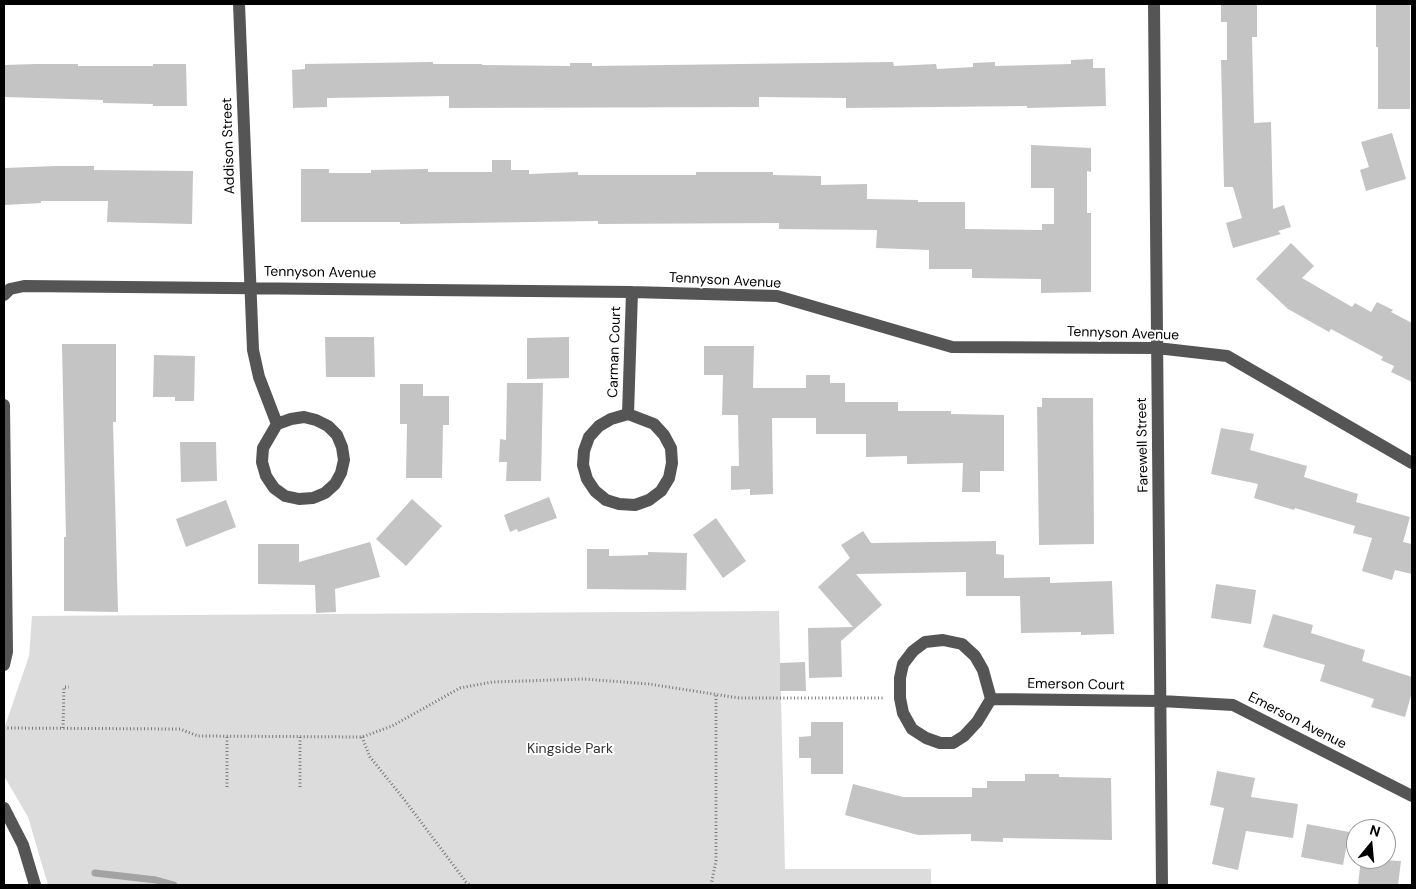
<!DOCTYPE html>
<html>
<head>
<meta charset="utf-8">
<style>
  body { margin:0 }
  #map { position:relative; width:1416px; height:889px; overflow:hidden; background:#fff; font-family:"DM Sans",sans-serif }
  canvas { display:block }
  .frame { position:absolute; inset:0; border:5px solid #000; pointer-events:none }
  .north { position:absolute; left:1346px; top:819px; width:50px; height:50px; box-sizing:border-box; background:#fff; border:1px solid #999; border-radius:50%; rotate:17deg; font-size:14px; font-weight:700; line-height:20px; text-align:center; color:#000 }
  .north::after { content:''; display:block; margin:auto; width:18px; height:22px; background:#000; clip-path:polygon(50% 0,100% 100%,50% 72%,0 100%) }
</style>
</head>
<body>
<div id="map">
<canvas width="1416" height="889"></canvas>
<div class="frame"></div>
<div class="north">N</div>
</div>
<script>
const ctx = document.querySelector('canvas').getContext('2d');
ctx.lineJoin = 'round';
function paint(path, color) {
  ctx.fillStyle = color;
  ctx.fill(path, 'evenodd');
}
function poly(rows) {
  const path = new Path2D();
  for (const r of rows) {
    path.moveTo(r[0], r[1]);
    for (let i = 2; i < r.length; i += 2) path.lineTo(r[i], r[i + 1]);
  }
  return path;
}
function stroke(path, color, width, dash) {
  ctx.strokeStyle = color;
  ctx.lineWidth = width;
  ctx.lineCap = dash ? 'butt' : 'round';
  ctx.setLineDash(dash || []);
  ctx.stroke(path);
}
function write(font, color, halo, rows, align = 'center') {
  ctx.font = font + ' "DM Sans",sans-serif';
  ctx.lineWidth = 4;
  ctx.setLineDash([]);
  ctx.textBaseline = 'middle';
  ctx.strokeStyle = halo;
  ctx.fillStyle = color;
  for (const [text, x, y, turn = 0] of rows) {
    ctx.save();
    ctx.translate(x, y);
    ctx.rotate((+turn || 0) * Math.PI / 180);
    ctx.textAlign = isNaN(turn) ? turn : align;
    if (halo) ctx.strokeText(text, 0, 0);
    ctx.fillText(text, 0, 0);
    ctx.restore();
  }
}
const green = poly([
  [779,611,785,869,931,869,931,885,48,885,28,817,4,776,4,729,29,656,32,616]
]);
const stream = poly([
  [95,873,156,880,174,885]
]);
const building = poly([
  [1221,4,1257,4,1257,37,1252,37,1254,123,1271,122,1273,209,1284,205,1291,227,1278,231,1281,234,1233,248,1226,223,1242,218,1233,187,1224,187,1221,60,1227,60,1227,22,1221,22],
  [1376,4,1410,4,1410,109,1378,109,1378,47,1376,47],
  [1093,59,1093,68,1105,68,1106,106,1027,108,1027,106,846,108,846,98,759,97,759,107,449,108,449,96,327,98,327,107,293,108,292,70,305,69,305,64,433,62,433,64,482,64,482,65,570,66,570,63,592,63,592,66,893,62,894,66,936,64,937,69,973,67,973,63,995,62,995,66,1071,64,1071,60],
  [36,64,78,64,78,66,153,66,153,64,186,64,187,106,153,106,153,104,103,103,103,100,4,97,4,65],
  [1392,133,1406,179,1366,191,1360,170,1369,167,1361,142],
  [1031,145,1091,148,1091,172,1087,171,1087,213,1091,213,1091,292,1041,293,1041,279,972,278,972,269,929,269,929,250,876,248,877,230,779,229,779,223,598,224,598,221,400,224,400,222,301,222,301,169,329,169,329,173,371,173,371,170,428,169,428,172,492,172,492,160,511,160,511,170,529,170,529,174,578,172,578,175,696,175,696,172,773,172,773,175,821,176,821,185,867,184,867,199,918,200,918,202,965,202,965,229,1042,230,1042,224,1054,224,1054,188,1031,188],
  [56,166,94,166,94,170,193,171,192,224,107,222,108,201,41,201,41,203,5,205,4,168],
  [1291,243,1314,266,1302,278,1352,307,1355,303,1371,312,1377,302,1393,310,1391,312,1412,323,1412,382,1391,372,1394,366,1381,360,1383,357,1331,329,1329,332,1288,309,1256,279],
  [325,337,374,337,375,377,326,377],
  [569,337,569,378,527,379,527,338],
  [62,344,116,344,116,422,113,422,118,612,64,611,64,537,66,537],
  [704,346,754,346,753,388,806,388,806,375,830,375,830,383,845,383,845,402,898,402,898,411,951,411,951,414,1004,415,1004,471,980,471,980,492,962,492,963,463,907,464,907,456,866,457,866,434,816,434,816,418,772,418,773,494,750,495,750,489,731,490,731,466,739,466,738,415,722,415,723,375,704,375],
  [154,355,195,356,194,401,175,401,175,397,153,397],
  [507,383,543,383,541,481,506,481,507,462,499,462,500,439,506,440],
  [400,384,423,384,423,396,449,396,449,425,443,425,442,478,406,478,407,424,400,424],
  [1042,398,1093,398,1094,544,1039,545,1037,407,1042,407],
  [1221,428,1254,434,1250,450,1307,466,1304,477,1358,494,1356,502,1410,517,1403,542,1412,544,1412,574,1395,570,1392,580,1362,571,1372,538,1353,533,1355,526,1295,508,1294,510,1254,498,1258,484,1211,474],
  [180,442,216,442,217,481,181,482],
  [549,497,557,518,518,532,517,529,510,532,504,515],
  [412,499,442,526,406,566,376,539],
  [226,500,236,527,186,547,176,519],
  [716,518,746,561,723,578,693,535],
  [863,531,871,543,996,541,996,554,1004,555,1004,578,1050,577,1050,583,1112,581,1114,634,1081,635,1081,632,1021,633,1020,596,966,596,966,572,856,574,882,605,841,641,842,677,809,678,808,628,853,627,818,587,850,558,841,545],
  [370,542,380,577,335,589,336,612,316,613,315,585,258,584,258,544,299,544,299,562],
  [587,549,609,549,609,556,648,555,648,552,687,553,686,590,587,589],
  [1216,584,1256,590,1251,624,1211,618],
  [1273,614,1313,625,1311,633,1365,650,1362,661,1412,677,1412,692,1405,717,1371,707,1374,699,1320,681,1325,665,1263,647],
  [805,662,806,691,780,691,780,663],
  [811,722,843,722,843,774,811,774,811,758,799,758,799,737,811,736],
  [1217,771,1255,778,1251,797,1298,804,1293,838,1246,831,1238,870,1212,864,1224,808,1210,805],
  [1025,774,1059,774,1059,777,1111,778,1112,840,1003,838,1003,842,971,841,971,834,918,835,845,815,853,784,903,797,972,797,972,788,987,788,987,781,1025,781],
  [1307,824,1349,832,1343,865,1301,857],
  [1361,859,1401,861,1398,885,1358,885]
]);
const path = poly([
  [4,728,180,729,198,736,362,737,392,726,460,688,492,682,584,679,649,684,739,698,883,698],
  [63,728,64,687,69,687],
  [362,737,370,757,403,798,466,882,470,885],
  [227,787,227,736],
  [300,787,300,737],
  [711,885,716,861,716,695]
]);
const minor = poly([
  [239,4,253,350,259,377,277,424,263,448,262,462,266,476,274,488,285,496,299,499,313,498,325,493,335,484,341,473,344,460,342,447,337,435,328,426,316,420,304,417,291,419,277,424],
  [1154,4,1162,885],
  [4,295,10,289,24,286,632,292,777,296,952,347,1157,348,1227,356,1412,463],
  [4,405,7,652,4,665],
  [628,414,654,424,664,435,671,448,672,463,669,478,661,491,649,500,635,505,619,504,606,500,595,491,587,479,583,465,584,451,589,437,599,426,611,419,628,414,632,292],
  [991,699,977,722,964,736,953,743,940,743,926,738,912,729,903,713,900,698,900,678,903,664,913,651,925,642,943,640,962,644,975,656,983,670,991,699,1161,701,1233,705,1412,796],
  [4,808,23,845,35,885]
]);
const streetNames = [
  ["Addison Street",229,146,-92],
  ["Tennyson Avenue",320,273,1],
  ["Tennyson Avenue",725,281,3],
  ["Tennyson Avenue",1123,334,2],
  ["Carman Court",615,352,-88],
  ["Farewell Street",1143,445,-91],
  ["Emerson Court",1076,685,1],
  ["Emerson Avenue",1297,721,27]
];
const parkNames = [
  ["Kingside Park",570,749]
];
paint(green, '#dcdcdc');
stroke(stream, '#a3a3a3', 7);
paint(building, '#c4c4c4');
stroke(path, '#777', 3, [1, 2.5]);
stroke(minor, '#555', 12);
write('14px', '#000', '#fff', streetNames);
write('14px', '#333', '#fff', parkNames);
</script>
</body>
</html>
